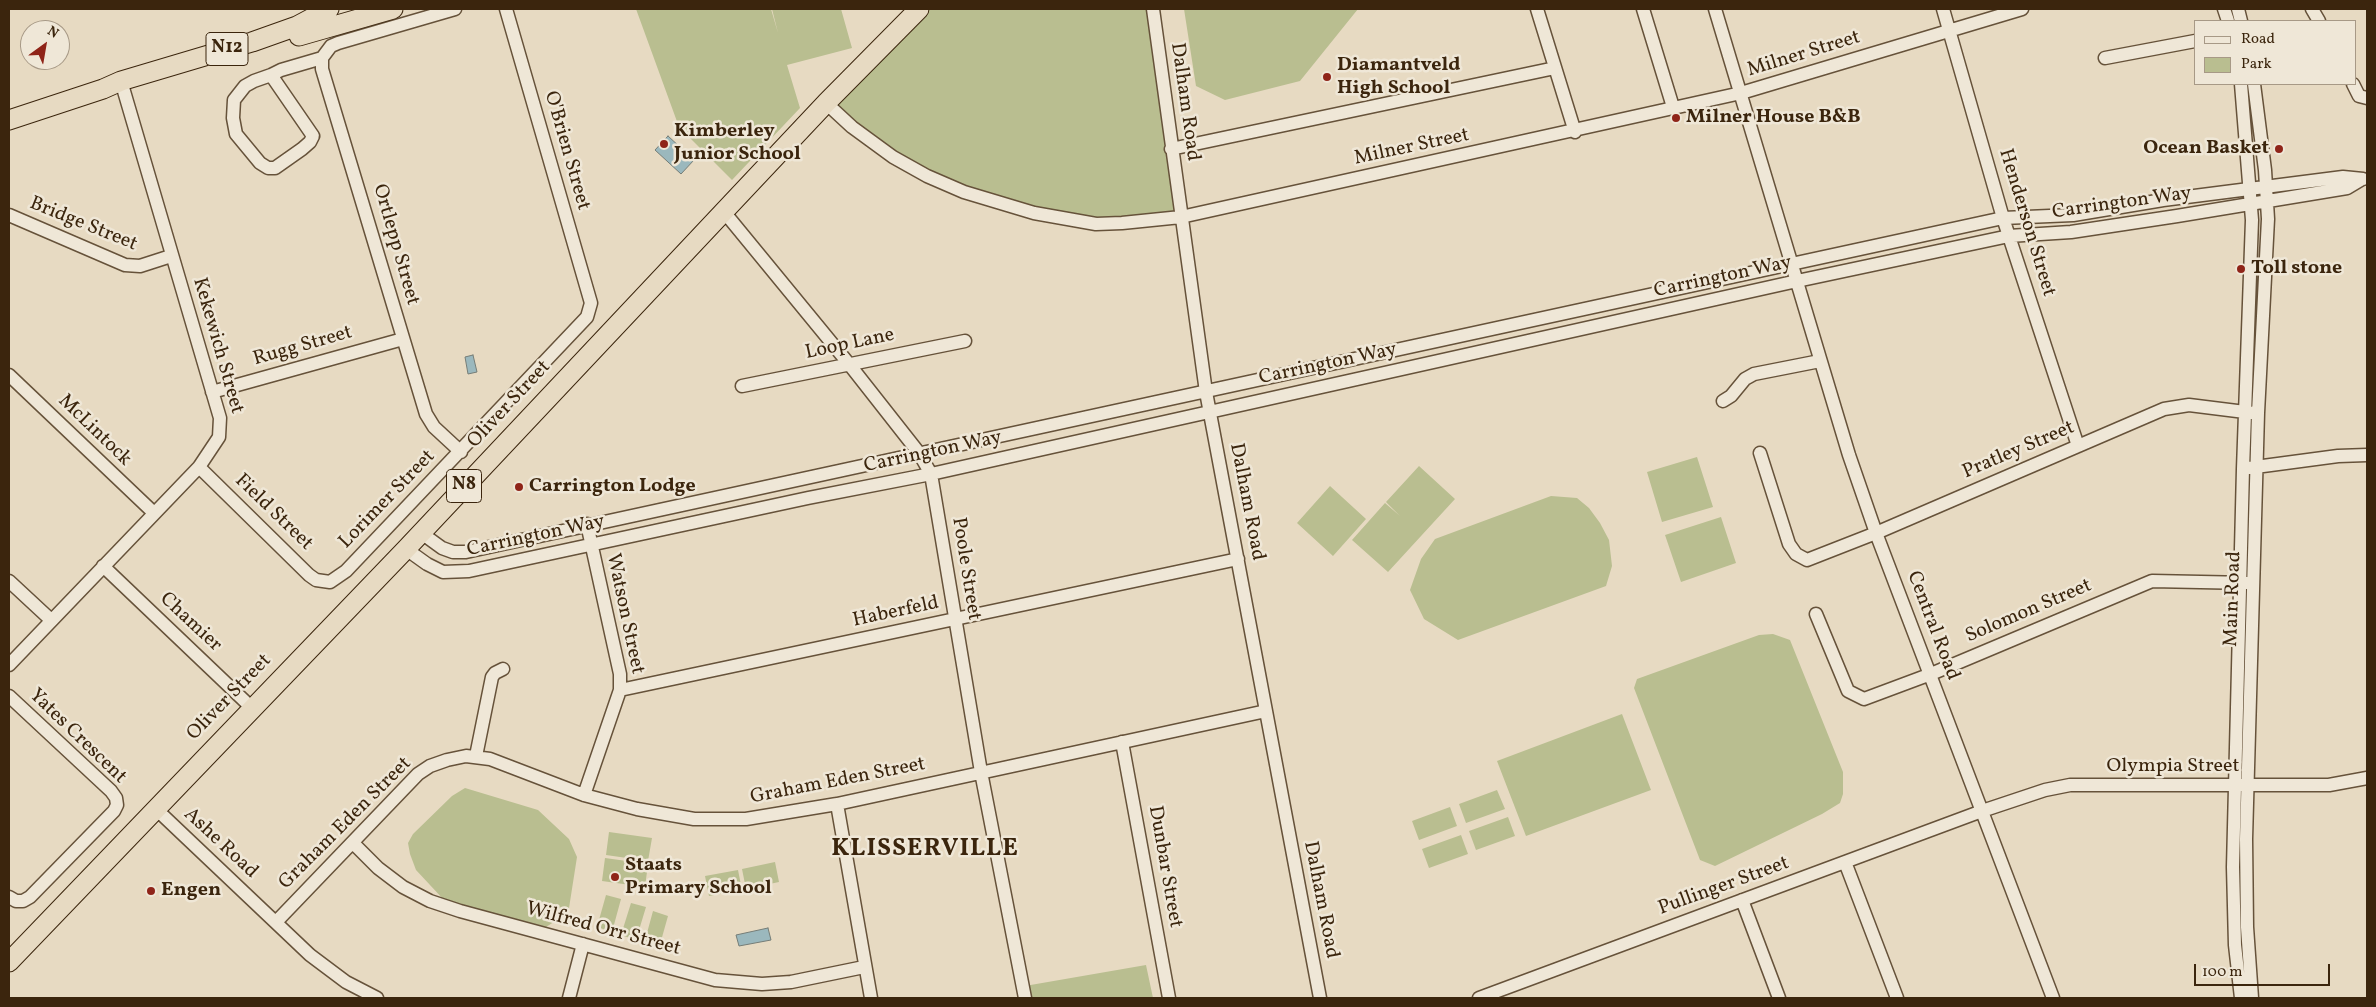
<!DOCTYPE html>
<html>
<head>
<meta charset="utf-8">
<style>
  body { margin:0 }
  #map { position:relative; width:2376px; height:1007px; overflow:hidden; background:#e7dac2; font-family:Vollkorn,serif }
  canvas { display:block }
  .frame { position:absolute; inset:0; border:10px solid #3b250d; pointer-events:none }
  .legend { position:absolute; left:2194px; top:20px; width:162px; height:65px; box-sizing:border-box; background:#efe7d7; border:1px solid #a79986; margin:0; padding:6px 9px; list-style:none; font-size:15px; color:#3b250d }
  .legend li { display:flex; align-items:center; gap:10px; height:25px }
  .legend b { width:25px; border:1px solid #a79986 }
  .north { position:absolute; left:20px; top:20px; width:50px; height:50px; box-sizing:border-box; background:#efe7d7; border:1px solid #a79986; border-radius:50%; rotate:32deg; font-size:14px; font-weight:700; line-height:20px; text-align:center; color:#3b250d }
  .north::after { content:''; display:block; margin:auto; width:18px; height:22px; background:#8f2418; clip-path:polygon(50% 0,100% 100%,50% 72%,0 100%) }
  .scale { position:absolute; left:2194px; top:964px; width:136px; height:22px; box-sizing:border-box; border:2px solid #3b250d; border-top:0; padding-left:6px; font-size:15px; line-height:18px; white-space:nowrap; color:#3b250d; -webkit-text-stroke:4px #efe7d7; paint-order:stroke }
</style>
</head>
<body>
<div id="map">
<canvas width="2376" height="1007"></canvas>
<div class="frame"></div>
<ul class="legend">
<li><b style="height:6px;background:#efe7d7"></b>Road</li>
<li><b style="height:14px;background:#b9be90"></b>Park</li>
</ul>
<div class="north">N</div>
<div class="scale">100 m</div>
</div>
<script>
const ctx = document.querySelector('canvas').getContext('2d');
ctx.lineJoin = 'round';
function paint(path, color) {
  ctx.fillStyle = color;
  ctx.fill(path, 'evenodd');
}
function poly(rows) {
  const path = new Path2D();
  for (const r of rows) {
    path.moveTo(r[0], r[1]);
    for (let i = 2; i < r.length; i += 2) path.lineTo(r[i], r[i + 1]);
  }
  return path;
}
function stroke(path, color, width, dash) {
  ctx.strokeStyle = color;
  ctx.lineWidth = width;
  ctx.lineCap = dash ? 'butt' : 'round';
  ctx.setLineDash(dash || []);
  ctx.stroke(path);
}
function write(font, color, halo, rows, align = 'center') {
  ctx.font = font + ' Vollkorn,serif';
  ctx.lineWidth = 5;
  ctx.setLineDash([]);
  ctx.textBaseline = 'middle';
  ctx.strokeStyle = halo;
  ctx.fillStyle = color;
  for (const [text, x, y, turn = 0] of rows) {
    ctx.save();
    ctx.translate(x, y);
    ctx.rotate((+turn || 0) * Math.PI / 180);
    ctx.textAlign = isNaN(turn) ? turn : align;
    if (halo) ctx.strokeText(text, 0, 0);
    ctx.fillText(text, 0, 0);
    ctx.restore();
  }
}
const green = poly([
  [636,9,771,9,778,33,772,9,841,9,852,48,787,65,800,108,732,180,679,127],
  [927,9,1150,9,1180,217,1055,219,930,176,833,109],
  [1184,9,1358,9,1300,81,1225,100,1196,86],
  [1697,457,1713,507,1662,522,1647,472],
  [1419,466,1455,499,1388,572,1352,540,1385,503,1400,516,1386,502],
  [1330,486,1366,519,1333,556,1297,523],
  [1551,496,1577,498,1589,508,1600,523,1609,540,1612,566,1606,586,1458,640,1424,619,1410,590,1421,559,1435,539],
  [1721,517,1736,563,1681,582,1665,535],
  [1773,634,1790,640,1843,772,1843,794,1840,803,1822,814,1715,866,1700,860,1634,688,1637,679,1759,635],
  [1622,714,1651,790,1526,836,1497,761],
  [465,788,538,810,569,839,577,857,569,908,560,918,546,927,444,900,416,870,410,854,408,843,413,834,452,796],
  [1497,790,1505,809,1466,823,1459,804],
  [1450,807,1457,826,1419,840,1412,821],
  [1508,817,1515,836,1476,850,1469,831],
  [609,832,652,838,648,861,606,855],
  [1461,835,1468,854,1429,868,1422,849],
  [605,858,648,864,645,887,602,881],
  [775,862,779,882,746,889,742,869],
  [738,870,742,890,709,896,705,876],
  [606,895,621,899,612,932,597,927],
  [631,903,646,907,636,940,621,935],
  [653,911,668,916,659,948,644,944],
  [1146,965,1153,998,1021,998,1019,987]
]);
const water = poly([
  [668,136,694,160,681,174,655,150,668,136],
  [473,355,477,372,468,374,465,357,473,355],
  [768,928,771,940,739,946,736,935,768,928]
]);
const minor = poly([
  [455,9,338,43,331,46,322,58,322,69,426,414,434,427,461,452],
  [1153,9,1206,392,1320,998],
  [1537,9,1575,132],
  [1643,9,1673,107],
  [1715,9,1849,455,1876,533,2053,998],
  [1943,9,2003,218,2078,446],
  [2224,9,2228,21],
  [2238,9,2241,21],
  [2312,9,2319,21],
  [2105,58,2195,41],
  [271,75,313,136,310,142,302,149,275,168,268,168,260,163,236,134,233,118,234,100,245,86,254,81,271,75,281,70,322,58],
  [2353,84,2359,96,2367,98],
  [826,103,852,127,893,157,927,176,964,192,1034,213,1096,224,1122,223,1181,217,1741,93,2022,9],
  [1171,149,1555,68],
  [725,213,849,364,919,453,931,474,981,772,1025,998],
  [9,215,125,265,140,266,171,256],
  [9,375,154,513],
  [742,386,965,341],
  [212,392,403,339],
  [1723,401,1731,396,1745,379,1754,374,1820,361],
  [1760,453,1789,544,1796,554,1807,560,1876,533,2164,409,2189,405,2253,413],
  [199,467,309,575,316,580,330,582,346,571,587,317,591,303,506,9],
  [2248,468,2338,456,2367,455],
  [420,532,442,548,453,552,466,552,2003,218,2073,215,2163,200,2343,177,2363,179],
  [406,549,427,564,443,572,469,571,808,498,931,474,1797,281,2009,236,2071,232,2177,216,2347,188,2362,179],
  [103,566,252,708],
  [9,581,51,620],
  [1816,614,1848,691,1864,699,1931,674,2152,581,2249,583],
  [9,665,199,467,219,437,220,418,121,81],
  [620,690,1238,559],
  [9,696,111,791,116,798,117,805,114,811,30,897,23,901,16,901,9,897],
  [1122,742,1169,998],
  [476,756,492,677,495,673,503,669],
  [584,795,620,690,620,674,587,524],
  [837,804,871,998],
  [155,808,310,955,346,982,377,998],
  [353,843,378,868,403,887,430,901,460,911,715,980,762,984,791,982,864,967],
  [1845,862,1897,998],
  [1742,900,1779,998],
  [276,922,418,774,430,766,447,760,466,756,490,759,584,795,637,809,694,819,746,819,837,804,1266,711],
  [569,998,583,944],
  [1479,998,1982,811,2045,790,2070,785,2329,785,2367,778],
  [2241,998,2235,945,2233,867,2243,469,2252,220,2241,84],
  [2252,998,2247,927,2246,839,2258,413,2268,219,2265,170,2254,84]
]);
const highway = poly([
  [299,36,393,9],
  [9,120,103,89,121,81,252,42,297,26,329,9],
  [9,962,406,549,826,103,919,9]
]);
const markers = [
  [1327,77,5,"#8f2418"],
  [1676,118,5,"#8f2418"],
  [664,144,5,"#8f2418"],
  [2279,149,5,"#8f2418"],
  [2241,269,5,"#8f2418"],
  [519,487,5,"#8f2418"],
  [615,877,5,"#8f2418"],
  [151,891,5,"#8f2418"]
];
const shields = [
  [227,49,42],
  [464,486,35]
];
const shieldNames = [
  ["N12",227,49],
  ["N8",464,486]
];
const streetNames = [
  ["Milner Street",1804,55,-17],
  ["Dalham Road",1184,102,82],
  ["Milner Street",1412,148,-12],
  ["O'Brien Street",566,151,74],
  ["Carrington Way",2122,204,-8],
  ["Henderson Street",2026,223,73],
  ["Bridge Street",83,225,22],
  ["Ortlepp Street",395,245,74],
  ["Carrington Way",1723,278,-12],
  ["Loop Lane",850,345,-12],
  ["Kekewich Street",217,346,74],
  ["Rugg Street",303,347,-16],
  ["Carrington Way",1328,365,-12],
  ["Oliver Street",510,405,-47],
  ["McLintock",94,431,44],
  ["Pratley Street",2019,451,-23],
  ["Carrington Way",933,453,-12],
  ["Lorimer Street",388,500,-46],
  ["Dalham Road",1246,502,79],
  ["Field Street",273,513,44],
  ["Carrington Way",536,537,-12],
  ["Poole Street",965,569,81],
  ["Main Road",2234,599,-88],
  ["Solomon Street",2029,612,-23],
  ["Haberfeld",896,613,-12],
  ["Watson Street",624,614,78],
  ["Chamier",190,623,43],
  ["Central Road",1932,626,69],
  ["Oliver Street",230,698,-46],
  ["Yates Crescent",77,737,44],
  ["Olympia Street",2173,767],
  ["Graham Eden Street",838,782,-11],
  ["Graham Eden Street",346,824,-45],
  ["Ashe Road",220,844,43],
  ["Dunbar Street",1164,867,80],
  ["Pullinger Street",1724,887,-20],
  ["Dalham Road",1320,900,79],
  ["Wilfred Orr Street",603,930,15]
];
const poiNames = [
  ["Diamantveld",1337,66],
  ["High School",1337,89],
  ["Milner House B&B",1686,118],
  ["Kimberley",674,132],
  ["Junior School",674,155],
  ["Ocean Basket",2269,149,"right"],
  ["Toll stone",2251,269],
  ["Carrington Lodge",529,487],
  ["Staats",625,866],
  ["Primary School",625,889],
  ["Engen",161,891]
];
const districtNames = [
  ["KLISSERVILLE",925,850]
];
paint(green, '#b9be90');
paint(water, '#9bb8bd');
stroke(water, '#757d77', 1);
stroke(minor, '#66523a', 15);
stroke(highway, '#3b250d', 21);
stroke(minor, '#efe7d7', 12);
stroke(highway, '#e7dac2', 19);
for (const [x, y, r, color] of markers) {
  const dot = new Path2D();
  dot.arc(x, y, r, 0, 2 * Math.PI);
  ctx.fillStyle = color;
  ctx.fill(dot);
  stroke(dot, '#efe7d7', 2);
}
for (const [x, y, w] of shields) {
  const box = new Path2D();
  box.roundRect(x - w / 2, y - 16.5, w, 33, 4);
  ctx.fillStyle = '#efe7d7';
  ctx.fill(box);
  stroke(box, '#3b250d', 1);
}
write('bold 19px', '#3b250d', null, shieldNames);
write('20px', '#3b250d', '#efe7d7', streetNames);
write('bold 20px', '#3b250d', '#efe7d7', poiNames, 'left');
ctx.letterSpacing = '1px';
write('bold 25px', '#3b250d', '#efe7d7', districtNames);
ctx.letterSpacing = '0px';
</script>
</body>
</html>
